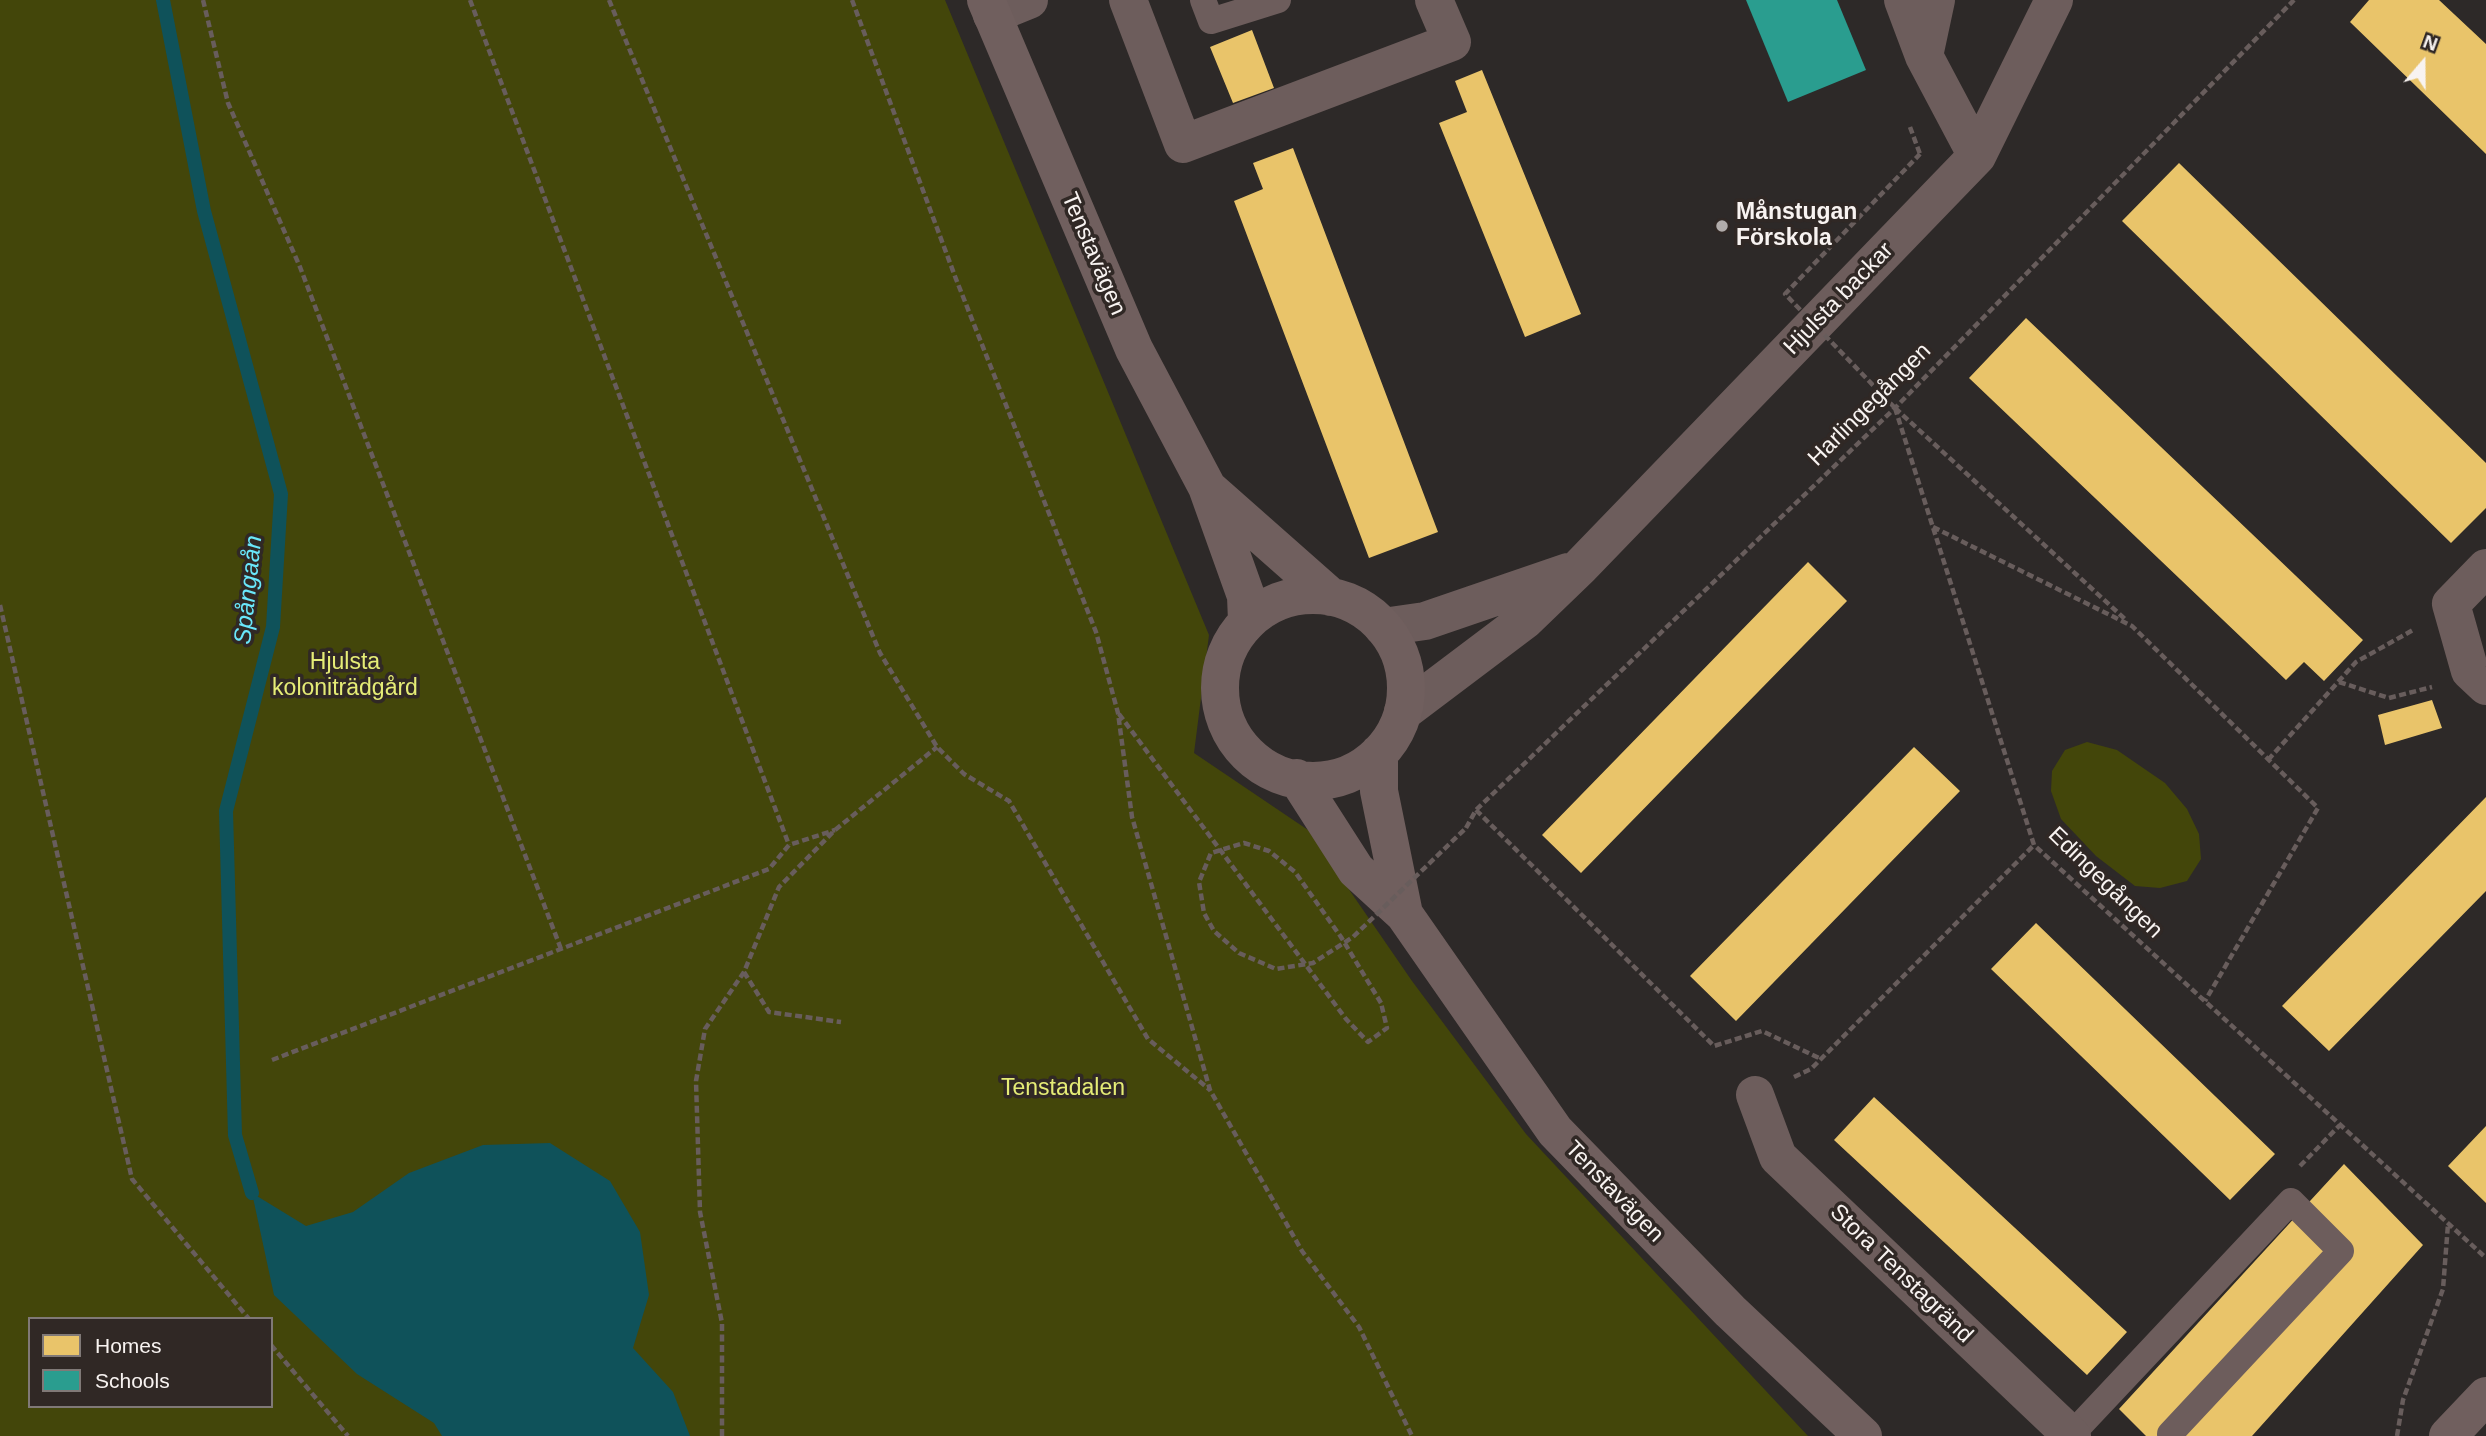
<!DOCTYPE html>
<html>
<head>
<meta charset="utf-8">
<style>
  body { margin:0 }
  #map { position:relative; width:2486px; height:1436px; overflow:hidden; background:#2d2928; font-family:Helvetica,sans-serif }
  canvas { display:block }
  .legend { position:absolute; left:28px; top:1317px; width:245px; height:91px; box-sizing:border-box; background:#302825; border:2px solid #807977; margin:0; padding:9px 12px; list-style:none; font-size:21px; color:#f8f3f1 }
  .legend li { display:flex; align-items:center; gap:14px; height:35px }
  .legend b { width:35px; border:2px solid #807977 }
  .north { position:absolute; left:2388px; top:28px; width:70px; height:70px; -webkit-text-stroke:5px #302825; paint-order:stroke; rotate:20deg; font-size:19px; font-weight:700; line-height:28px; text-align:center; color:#f8f3f1 }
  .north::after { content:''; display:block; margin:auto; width:24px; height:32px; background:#f8f3f1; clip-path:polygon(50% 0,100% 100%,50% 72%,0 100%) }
</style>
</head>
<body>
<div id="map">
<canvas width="2486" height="1436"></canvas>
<ul class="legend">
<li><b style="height:19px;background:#e9c46a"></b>Homes</li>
<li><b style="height:19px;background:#2a9d8f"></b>Schools</li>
</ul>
<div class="north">N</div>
</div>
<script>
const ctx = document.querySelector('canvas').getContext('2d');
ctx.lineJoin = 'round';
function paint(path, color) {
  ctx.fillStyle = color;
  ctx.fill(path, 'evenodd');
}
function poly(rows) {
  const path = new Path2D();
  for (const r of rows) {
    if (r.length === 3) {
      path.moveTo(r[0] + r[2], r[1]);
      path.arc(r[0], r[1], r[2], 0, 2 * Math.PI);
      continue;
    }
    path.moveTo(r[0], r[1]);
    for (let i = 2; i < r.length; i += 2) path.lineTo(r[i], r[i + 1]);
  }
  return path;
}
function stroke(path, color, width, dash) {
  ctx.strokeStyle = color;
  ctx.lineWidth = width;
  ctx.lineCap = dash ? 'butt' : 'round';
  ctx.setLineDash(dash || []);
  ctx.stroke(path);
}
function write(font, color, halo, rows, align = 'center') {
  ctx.font = font + ' Helvetica,sans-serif';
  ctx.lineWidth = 7;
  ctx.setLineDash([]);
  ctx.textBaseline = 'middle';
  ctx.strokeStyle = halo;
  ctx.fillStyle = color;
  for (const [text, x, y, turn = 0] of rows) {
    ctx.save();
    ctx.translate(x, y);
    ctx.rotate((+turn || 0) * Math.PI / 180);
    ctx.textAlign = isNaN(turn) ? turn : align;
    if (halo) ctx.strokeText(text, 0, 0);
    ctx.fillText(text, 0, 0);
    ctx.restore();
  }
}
const green = poly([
  [0,0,945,0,1209,635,1194,753,1308,830,1412,981,1526,1134,1808,1436,0,1436],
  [30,1319,271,1319,271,1406,30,1406],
  [2087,742,2117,750,2165,783,2187,809,2199,834,2201,859,2187,881,2160,888,2135,886,2096,856,2061,819,2051,791,2052,771,2065,750]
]);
const water = poly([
  [550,1143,610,1181,640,1232,649,1295,633,1348,673,1392,690,1436,442,1436,434,1423,357,1374,274,1295,252,1193,306,1226,353,1212,409,1173,483,1145]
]);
const homes = poly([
  [2369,0,2439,0,2486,44,2486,154,2350,22],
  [1252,30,1274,88,1233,103,1210,47],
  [1482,70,1581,314,1525,337,1439,123,1467,112,1455,81],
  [1293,148,1438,532,1369,558,1234,201,1263,189,1253,163],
  [2179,163,2486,463,2486,508,2451,543,2122,221],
  [2026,318,2363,640,2324,681,2304,662,2286,680,1969,378],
  [1808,562,1847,601,1581,873,1542,835],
  [2432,700,2442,728,2385,745,2378,715],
  [1914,747,1960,791,1736,1021,1690,976],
  [2486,797,2486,891,2329,1051,2282,1006],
  [2036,923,2275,1154,2230,1200,1991,969],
  [1874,1097,2127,1332,2087,1375,1834,1140],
  [2486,1126,2486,1203,2448,1166],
  [2344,1164,2423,1245,2252,1436,2146,1436,2119,1409]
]);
const schools = poly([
  [1746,0,1837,0,1866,70,1788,102]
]);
const stream = poly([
  [163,0,204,211,281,494,273,627,226,811,235,1135,252,1193]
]);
const path = poly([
  [203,0,228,103,300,267,561,949],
  [470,0,789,845],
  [609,0,880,653,937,747,964,774,1009,801,1148,1039,1210,1090],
  [852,0,956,279,1096,632,1118,713,1132,817,1210,1090,1302,1251,1359,1327,1412,1436],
  [1910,127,1920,154],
  [1895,408,2034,845,2486,1258],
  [1895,408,2126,620],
  [1933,527,2132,626,2318,808,2205,1001],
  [0,605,132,1179,249,1319],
  [2339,682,2389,698,2432,687],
  [1119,714,1346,1019,1368,1042,1387,1028,1381,1003],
  [2268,760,2356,662,2413,630],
  [1476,810,1714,1046,1762,1031,1821,1059],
  [1466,828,1476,810,1895,408,2294,0],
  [744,972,769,1012,841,1022],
  [272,1060,769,869,789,845,835,830],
  [1794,1077,1811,1069,2034,845],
  [2300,1166,2340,1125],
  [271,1345,348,1436],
  [722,1436,722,1323,700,1212,696,1081,705,1029,744,972,779,887,835,830,937,747],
  [2397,1436,2403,1400,2443,1289,2448,1224]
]);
const lane = poly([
  [1203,0,1211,21,1278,0],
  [2071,1435,2291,1201,2341,1251,2170,1434]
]);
const street = poly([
  [1128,0,1183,144,1452,42,1434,0],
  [1903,0,1924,56,1977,156],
  [992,15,1029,0],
  [1924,56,1936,0],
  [2486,568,2451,604,2470,671,2486,686],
  [1383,627,1425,621,1568,572],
  [1403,712,1525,620,1580,567,1977,156,2054,0],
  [1755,1095,1778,1157,2072,1436]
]);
const secondary = poly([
  [986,0,1134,349,1207,487,1246,596,1247,621],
  [1211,491,1331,597],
  [1313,688,93],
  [1379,753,1379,791,1404,914],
  [1297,778,1356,870,1404,914,1555,1131,1730,1311,1863,1436],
  [2448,1436,2486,1396]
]);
const pathBridge = poly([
  [1895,408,1785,294,1920,154],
  [1381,1003,1341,937,1295,872,1269,851,1244,843,1211,853,1199,882,1204,913,1214,931,1239,953,1276,969,1313,963,1353,937,1466,828]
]);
const markers = [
  [1722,226,7,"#b1acab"]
];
const poiNames = [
  ["Månstugan",1736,213],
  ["Förskola",1736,239]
];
const streetNames = [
  ["Tenstavägen",1093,254,67],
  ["Hjulsta backar",1839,299,-46],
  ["Harlingegången",1870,405,-45],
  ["Edingegången",2105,883,44],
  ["Tenstavägen",1614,1192,46],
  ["Stora Tenstagränd",1901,1274,44]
];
const parkNames = [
  ["Hjulsta",345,663],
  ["koloniträdgård",345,689],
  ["Tenstadalen",1063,1089]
];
const waterNames = [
  ["Spångaån",249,590,-84]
];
paint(green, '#43460a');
paint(water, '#0f525a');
paint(homes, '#e9c46a');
paint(schools, '#2a9d8f');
stroke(stream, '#0f525a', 14);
stroke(path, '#685d5c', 4.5, [7, 3.5]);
stroke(lane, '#6d5d5c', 26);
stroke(street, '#6d5d5c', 38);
stroke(secondary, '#705f5e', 38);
stroke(pathBridge, '#685d5c', 4.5, [7, 3.5]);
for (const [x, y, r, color] of markers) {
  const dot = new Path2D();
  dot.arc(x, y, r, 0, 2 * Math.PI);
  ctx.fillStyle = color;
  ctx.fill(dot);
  stroke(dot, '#302825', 2.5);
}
write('bold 23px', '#f8f3f1', '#302825', poiNames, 'left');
write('23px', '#f8f3f1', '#302825', streetNames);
write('23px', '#e5ec76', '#302825', parkNames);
write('italic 24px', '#6ae8fb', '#302825', waterNames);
</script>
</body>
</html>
